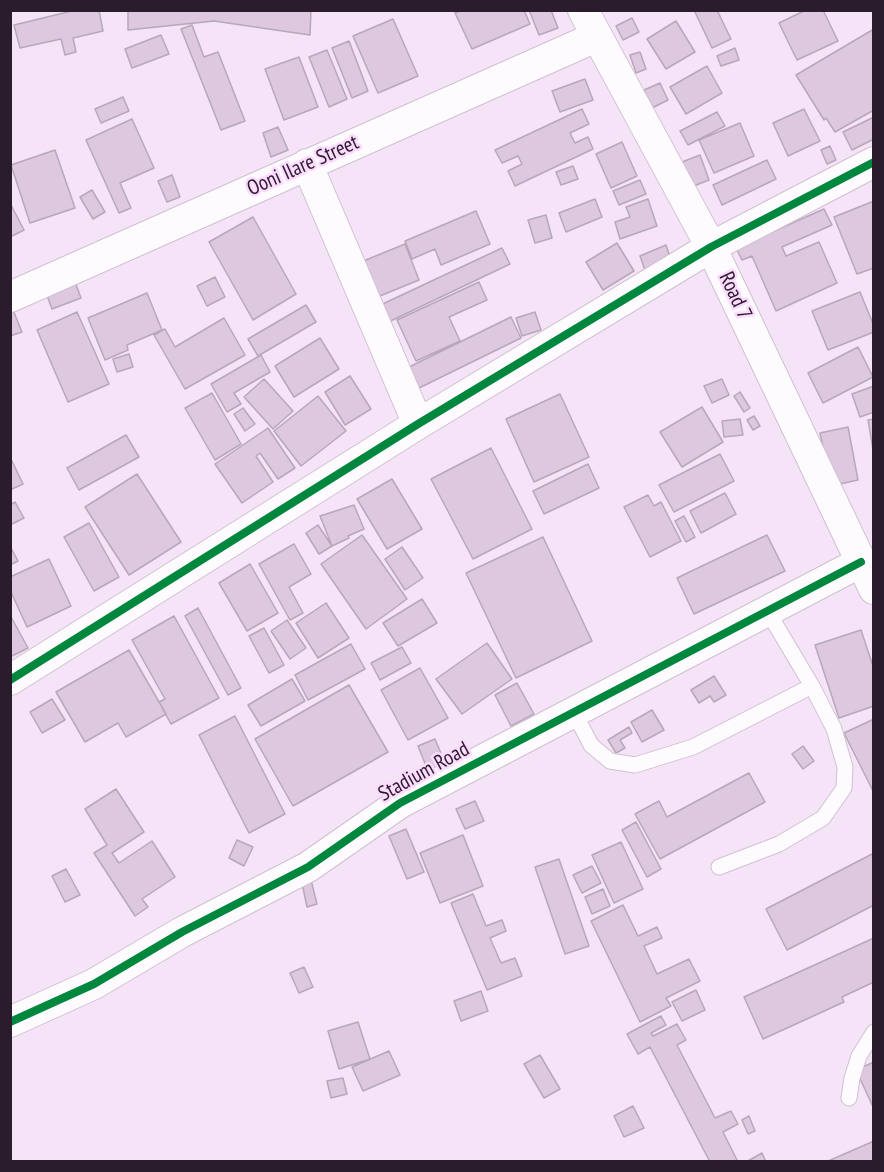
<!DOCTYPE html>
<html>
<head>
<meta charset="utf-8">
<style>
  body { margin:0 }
  #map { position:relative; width:884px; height:1172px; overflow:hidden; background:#f5e3f7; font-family:"PT Sans Narrow",sans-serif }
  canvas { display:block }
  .frame { position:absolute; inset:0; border:12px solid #2b1c2d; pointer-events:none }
</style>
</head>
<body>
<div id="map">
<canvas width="884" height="1172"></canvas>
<div class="frame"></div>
</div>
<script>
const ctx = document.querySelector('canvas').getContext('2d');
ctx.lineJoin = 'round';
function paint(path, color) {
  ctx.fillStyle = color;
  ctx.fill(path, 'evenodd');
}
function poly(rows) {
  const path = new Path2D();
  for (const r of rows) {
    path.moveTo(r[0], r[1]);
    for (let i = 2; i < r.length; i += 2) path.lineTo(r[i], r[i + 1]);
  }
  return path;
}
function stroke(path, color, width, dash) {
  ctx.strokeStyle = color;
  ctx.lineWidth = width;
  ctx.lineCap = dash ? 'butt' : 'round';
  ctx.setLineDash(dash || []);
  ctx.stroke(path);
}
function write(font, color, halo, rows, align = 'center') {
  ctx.font = font + ' "PT Sans Narrow",sans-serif';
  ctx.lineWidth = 5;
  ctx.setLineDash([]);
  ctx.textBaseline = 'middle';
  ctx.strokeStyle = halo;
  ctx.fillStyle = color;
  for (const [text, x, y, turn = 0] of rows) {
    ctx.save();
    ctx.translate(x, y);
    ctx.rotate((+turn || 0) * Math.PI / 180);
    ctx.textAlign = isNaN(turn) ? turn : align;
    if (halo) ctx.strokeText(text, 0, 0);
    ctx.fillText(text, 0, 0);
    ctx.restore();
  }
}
const building = poly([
  [76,10,99,10,103,31,73,38,76,52,65,55,61,39,20,48,14,25,76,10],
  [128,10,311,10,310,35,214,21,128,30,128,10],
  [462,10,524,10,530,24,472,49,455,13,462,10],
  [529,10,551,10,558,28,539,35,529,10],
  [694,10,717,10,731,39,712,48,694,10],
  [806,10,823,10,838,41,797,60,779,23,806,10],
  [632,18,639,32,623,40,616,26,632,18],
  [393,19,418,76,378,93,353,36,393,19],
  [676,21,695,52,666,69,647,39,676,21],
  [192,25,204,57,218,52,245,121,221,130,181,29,192,25],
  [874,29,874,110,835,132,826,118,824,120,796,75,874,29],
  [161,35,169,54,132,68,125,49,161,35],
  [349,41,368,91,352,98,332,48,349,41],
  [735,48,739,60,721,66,717,56,735,48],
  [327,50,347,99,329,107,309,57,327,50],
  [640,52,646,69,636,73,630,55,640,52],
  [299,57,318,107,284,120,265,69,299,57],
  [707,66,722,93,686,114,670,87,707,66],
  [585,79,593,100,560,112,552,91,585,79],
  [660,83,668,100,652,108,644,90,660,83],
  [123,97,129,111,101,123,95,109,123,97],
  [582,109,589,124,570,133,575,143,588,137,593,149,515,186,508,171,522,164,518,156,502,163,495,150,582,109],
  [804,109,820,141,788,156,773,123,804,109],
  [717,112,725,126,688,145,680,131,717,112],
  [874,117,874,139,852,150,843,132,874,117],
  [132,119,154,168,120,183,131,208,119,213,86,140,132,119],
  [740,123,754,156,714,173,699,140,740,123],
  [278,127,288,150,271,157,263,133,278,127],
  [622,142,637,176,611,188,596,154,622,142],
  [830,146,836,160,827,164,821,150,830,146],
  [55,150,75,208,30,223,11,165,55,150],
  [700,155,709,180,691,187,682,162,700,155],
  [767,160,776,179,722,205,713,185,767,160],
  [573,166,578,179,561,185,556,172,573,166],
  [172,175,180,197,167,202,158,181,172,175],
  [640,180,646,194,619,205,613,191,640,180],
  [92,190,105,212,93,219,80,197,92,190],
  [595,199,602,217,566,232,559,213,595,199],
  [648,199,657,226,620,239,615,222,630,217,626,207,648,199],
  [874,201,874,268,857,274,834,217,874,201],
  [10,203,24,230,10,237,10,203],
  [824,209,832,225,782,247,786,256,819,242,837,283,776,311,752,256,742,260,736,248,824,209],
  [476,211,490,244,441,265,435,249,412,259,405,241,476,211],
  [546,215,552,238,535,243,528,220,546,215],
  [253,217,296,294,253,320,209,242,253,217],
  [617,243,634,271,603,290,586,262,617,243],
  [405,244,419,280,375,298,361,262,405,244],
  [666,245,671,260,645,270,640,256,666,245],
  [502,248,510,264,380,326,372,309,502,248],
  [215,277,225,297,207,306,197,286,215,277],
  [75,282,81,298,52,309,46,293,75,282],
  [479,282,487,300,449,317,460,341,416,361,397,320,479,282],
  [860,292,874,326,874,332,828,350,812,311,860,292],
  [147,293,162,330,127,345,128,350,105,360,88,318,147,293],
  [306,305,316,322,258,356,248,339,306,305],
  [13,310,22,332,10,336,10,311,13,310],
  [77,312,109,384,68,402,37,330,77,312],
  [535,312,541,330,522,336,516,318,535,312],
  [511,317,521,338,417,389,407,368,511,317],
  [224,318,245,355,185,389,154,335,165,329,175,347,224,318],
  [320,338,339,369,294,397,275,366,320,338],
  [858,347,873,377,823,403,808,373,858,347],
  [129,354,133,367,117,372,113,359,129,354],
  [261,355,270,372,234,393,241,404,227,412,211,384,261,355],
  [350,376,371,409,345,425,325,392,350,376],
  [264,379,293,411,273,429,244,397,264,379],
  [722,379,729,395,712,403,704,386,722,379],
  [874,386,874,412,860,417,852,394,874,386],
  [740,392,750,408,744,412,734,396,740,392],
  [212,393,241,444,215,460,185,408,212,393],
  [560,394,589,457,534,482,506,419,560,394],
  [318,396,346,431,301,466,274,431,318,396],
  [702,407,723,442,682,467,660,432,702,407],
  [243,408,255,424,245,431,234,414,243,408],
  [754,416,760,426,753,430,747,420,754,416],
  [740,419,743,435,724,437,722,421,740,419],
  [874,419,874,456,868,420,874,419],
  [848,427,858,480,831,486,820,433,848,427],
  [268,428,295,468,278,479,260,453,256,456,273,482,242,503,215,464,268,428],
  [126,435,139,457,79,490,67,468,126,435],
  [491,448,532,529,473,559,431,479,491,448],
  [720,454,734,481,674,512,659,485,720,454],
  [12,461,23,484,10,490,10,462,12,461],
  [588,464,599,488,544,514,533,491,588,464],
  [137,474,181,542,129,575,85,507,137,474],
  [392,479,422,529,387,549,357,499,392,479],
  [725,493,736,514,701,533,690,511,725,493],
  [648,495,654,506,661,502,681,541,650,557,624,507,648,495],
  [15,502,24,518,10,525,10,505,15,502],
  [354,505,364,529,348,536,349,538,332,546,320,516,354,505],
  [684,516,695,537,686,542,675,521,684,516],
  [89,523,119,577,94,591,64,537,89,523],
  [318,525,332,546,319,554,306,533,318,525],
  [362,535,407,599,366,629,321,564,362,535],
  [767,535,785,571,694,614,677,578,767,535],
  [543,537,592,641,516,678,466,573,543,537],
  [294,544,311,574,289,587,303,613,290,620,259,564,294,544],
  [10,546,18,561,10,565,10,546],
  [402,547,423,578,405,590,385,559,402,547],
  [49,559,71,606,27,627,10,590,10,577,49,559],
  [250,564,278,613,247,631,219,583,250,564],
  [422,599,437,623,398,646,383,623,422,599],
  [326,603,349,638,318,658,296,623,326,603],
  [198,608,241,688,228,695,185,616,198,608],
  [10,615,28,648,10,657,10,615],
  [174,616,219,698,171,724,159,702,165,699,132,640,174,616],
  [287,620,306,648,290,659,271,631,287,620],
  [264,628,284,665,269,673,249,636,264,628],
  [861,630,874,669,874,706,839,718,815,645,861,630],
  [487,643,512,679,462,714,436,679,487,643],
  [351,644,365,669,308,700,295,675,351,644],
  [402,647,411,663,380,680,371,663,402,647],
  [129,650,166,714,126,737,118,723,85,742,56,692,129,650],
  [420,668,448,718,408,740,381,690,420,668],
  [714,676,726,695,714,702,710,696,699,703,691,690,714,676],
  [292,679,305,701,261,726,248,705,292,679],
  [517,683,534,714,511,726,495,695,517,683],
  [349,685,388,752,293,806,255,739,349,685],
  [52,699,65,720,42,733,30,712,52,699],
  [652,710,664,730,642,742,631,722,652,710],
  [235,716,285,814,249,833,199,735,235,716],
  [874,719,874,793,844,733,874,719],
  [629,727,632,733,620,740,625,748,616,753,608,740,629,727],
  [435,739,445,763,428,771,418,746,435,739],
  [803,746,814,761,803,769,792,754,803,746],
  [749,773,765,802,660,859,635,814,659,801,667,817,749,773],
  [116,789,144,832,112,853,119,863,152,841,175,877,142,899,148,907,135,916,94,853,107,845,85,809,116,789],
  [475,801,484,821,465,829,456,809,475,801],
  [636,822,661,869,647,877,622,830,636,822],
  [406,829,424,872,407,879,389,836,406,829],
  [463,835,483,886,440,903,420,853,463,835],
  [237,840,253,847,244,866,229,858,237,840],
  [621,842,643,889,614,903,592,855,621,842],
  [874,853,874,905,787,950,766,909,874,853],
  [559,859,589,946,565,954,535,867,559,859],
  [592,866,601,883,582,893,573,875,592,866],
  [66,869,80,895,65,902,52,876,66,869],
  [311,880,317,904,307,907,302,883,311,880],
  [603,889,610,906,592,914,585,897,603,889],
  [473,894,486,926,502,920,506,931,490,938,501,963,515,958,522,976,487,990,451,903,473,894],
  [623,905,638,936,657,927,662,938,644,946,657,974,689,959,700,981,666,998,671,1006,640,1022,591,921,623,905],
  [874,938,874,982,842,997,844,1002,763,1039,744,997,874,938],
  [304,967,313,987,299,993,290,973,304,967],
  [696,990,705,1010,682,1021,672,1002,696,990],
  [481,991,488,1011,461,1021,454,1001,481,991],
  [661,1016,666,1025,651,1033,653,1036,677,1024,686,1040,677,1045,715,1118,731,1111,738,1124,723,1132,738,1162,710,1162,650,1047,638,1054,627,1034,661,1016],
  [358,1022,370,1059,339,1069,328,1031,358,1022],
  [389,1051,400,1075,363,1091,352,1067,389,1051],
  [540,1055,560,1089,544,1098,524,1064,540,1055],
  [874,1062,874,1109,856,1070,874,1062],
  [343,1078,347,1094,331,1098,327,1081,343,1078],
  [633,1106,644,1128,624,1137,614,1116,633,1106],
  [749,1116,755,1131,748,1134,742,1120,749,1116],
  [874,1141,874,1162,826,1162,874,1141],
  [762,1153,766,1162,746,1162,762,1153]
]);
const service = poly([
  [574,712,591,745,610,761,635,765,693,747,812,686],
  [719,867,779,844,823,818,844,788,845,767,834,729,812,686,768,612],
  [849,1098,852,1078,859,1056,874,1032]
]);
const minor = poly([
  [583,10,711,247,874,589],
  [307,164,418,424],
  [10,297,596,37],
  [10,680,418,424,711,247,874,162],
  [10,1022,94,984,182,932,308,867,400,803,861,562]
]);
const cycleway = poly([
  [10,680,418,424,711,247,874,162],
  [10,1022,94,984,182,932,308,867,400,803,861,562]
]);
const streetNames = [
  ["Ooni Ilare Street",303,166,-24],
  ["Road 7",735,296,65],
  ["Stadium Road",424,772,-29]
];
paint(building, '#ddc8e0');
stroke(building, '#b7a8b9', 1.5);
stroke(service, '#d0c0d2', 17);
stroke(minor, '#d0c0d2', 32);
stroke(service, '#fefbfe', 15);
stroke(minor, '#fefbfe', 30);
stroke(cycleway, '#00873e', 8);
write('21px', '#2b1c2d', '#fcdbff', streetNames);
</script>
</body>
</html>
